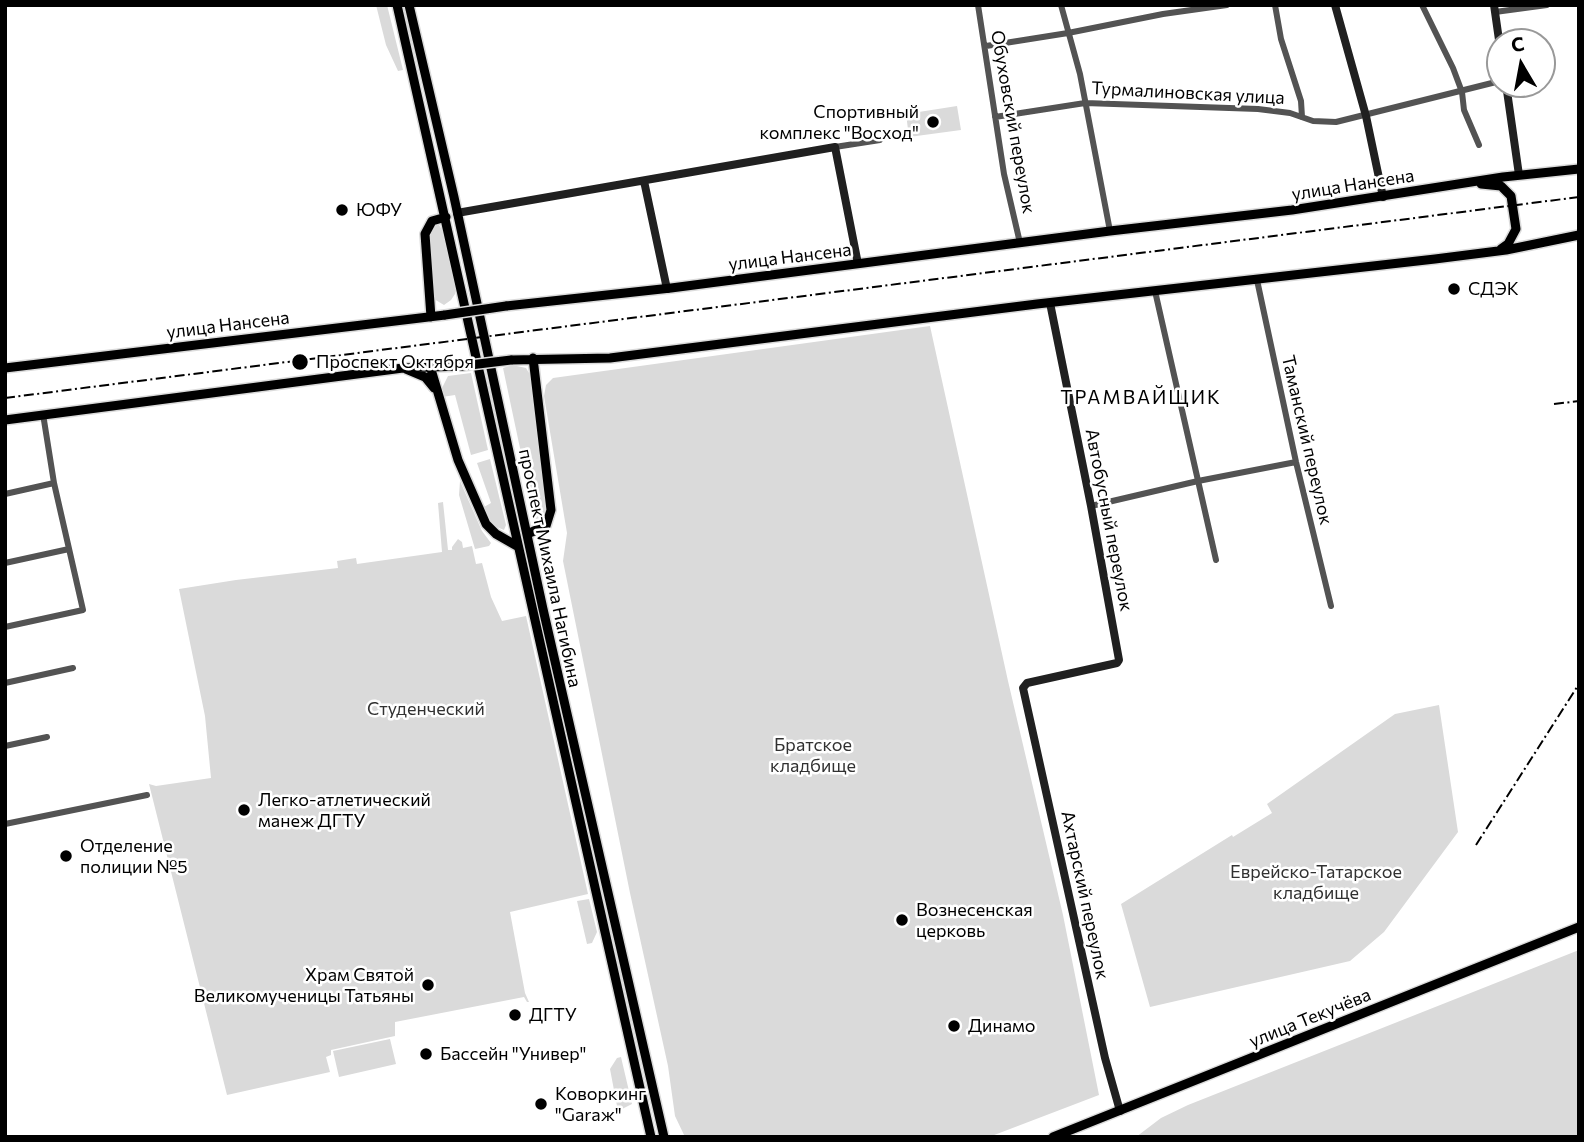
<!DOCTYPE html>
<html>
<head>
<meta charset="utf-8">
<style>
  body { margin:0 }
  #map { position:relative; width:1584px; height:1142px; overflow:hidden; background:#fff; font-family:Commissioner,sans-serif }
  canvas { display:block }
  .frame { position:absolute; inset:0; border:7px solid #000; pointer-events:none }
  .north { position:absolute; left:1486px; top:28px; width:70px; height:70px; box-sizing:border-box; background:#fff; border:2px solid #999; border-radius:50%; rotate:350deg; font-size:19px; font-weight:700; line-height:28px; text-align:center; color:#000 }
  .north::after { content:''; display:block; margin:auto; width:24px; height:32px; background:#000; clip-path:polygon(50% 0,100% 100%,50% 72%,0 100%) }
</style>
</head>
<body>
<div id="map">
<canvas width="1584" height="1142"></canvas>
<div class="frame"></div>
<div class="north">С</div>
</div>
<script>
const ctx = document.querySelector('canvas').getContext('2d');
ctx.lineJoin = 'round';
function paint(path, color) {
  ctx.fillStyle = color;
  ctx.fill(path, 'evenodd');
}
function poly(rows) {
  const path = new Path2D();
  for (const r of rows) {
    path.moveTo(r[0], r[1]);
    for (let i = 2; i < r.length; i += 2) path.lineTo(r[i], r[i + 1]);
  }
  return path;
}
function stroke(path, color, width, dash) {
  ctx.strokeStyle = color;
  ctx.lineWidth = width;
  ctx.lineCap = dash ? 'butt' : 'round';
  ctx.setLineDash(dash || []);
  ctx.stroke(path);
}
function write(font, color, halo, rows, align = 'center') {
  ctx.font = font + ' Commissioner,sans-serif';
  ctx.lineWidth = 5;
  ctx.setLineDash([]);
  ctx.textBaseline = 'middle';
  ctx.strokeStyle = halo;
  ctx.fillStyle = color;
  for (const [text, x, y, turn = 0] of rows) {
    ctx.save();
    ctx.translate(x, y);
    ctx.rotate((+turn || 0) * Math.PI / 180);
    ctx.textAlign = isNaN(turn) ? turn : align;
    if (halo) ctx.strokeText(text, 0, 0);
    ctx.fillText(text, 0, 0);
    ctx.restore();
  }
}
const green = poly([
  [376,5,387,5,403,70,398,71,386,45],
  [957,106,961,130,909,137,906,114],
  [433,225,439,225,444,233,455,289,455,294,451,300,444,305,434,299,428,239,430,229],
  [930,326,1008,681,1063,915,1099,1095,989,1137,685,1137,675,1116,668,1066,630,893,563,561,567,533,544,396,546,385,553,378],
  [512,365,526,368,532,378,548,513,546,519,542,520,535,519,503,368],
  [471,373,488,450,471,455,455,395,442,397,441,390,448,376],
  [490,459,506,525,504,530,492,525,484,507,491,503,477,463],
  [460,481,482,531,491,543,489,546,475,549,459,495],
  [443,502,448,550,452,550,452,547,458,539,462,542,463,548,472,546,476,564,482,563,491,597,502,621,526,616,588,894,510,912,525,993,529,1002,527,1002,524,997,395,1022,395,1036,331,1050,331,1055,326,1057,330,1072,227,1095,149,784,156,786,211,778,205,716,179,589,236,580,338,568,337,561,356,558,357,564,442,552,438,503],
  [1439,705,1458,832,1384,932,1350,961,1150,1007,1121,904,1232,835,1233,837,1272,813,1267,804,1395,714],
  [589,899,597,932,592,943,587,944,577,901],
  [1579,950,1579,1137,1136,1137,1161,1118,1188,1105],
  [390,1039,396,1064,339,1077,333,1051],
  [621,1057,632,1104,622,1109,617,1106,610,1069,617,1058]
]);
const street = poly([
  [978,5,1004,174,1020,243],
  [1061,5,1080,74,1110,231],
  [1275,5,1281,39,1301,101,1302,117],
  [1422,5,1453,68,1462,92,1464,110,1479,145],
  [1495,12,1547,5],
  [986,46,1068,33,1163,14,1227,5],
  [995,117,1085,103,1258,109,1290,113,1313,121,1336,122,1500,81],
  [835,147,880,140],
  [1257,280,1296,462,1331,606],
  [1155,291,1216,560],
  [5,494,54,483],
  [1091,506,1198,481,1296,462],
  [5,563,69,549],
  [5,627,83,610,54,483,43,414],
  [5,683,73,668],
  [5,746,47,737],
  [5,824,147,795]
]);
const secondary = poly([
  [1335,5,1366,116,1383,197],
  [1494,5,1500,47],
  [1506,84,1519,175],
  [644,181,667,289],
  [457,213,835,147,858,264],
  [1050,303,1091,506,1119,660,1117,663,1027,683,1023,688,1105,1058,1120,1111]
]);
const primary = poly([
  [397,5,651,1137],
  [409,5,454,197,543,609,664,1137],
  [1481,184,1501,186,1511,196,1516,229,1508,244,1501,249],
  [506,306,671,288,1110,231,1292,210,1503,177,1579,169],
  [431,317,425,234,432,221,446,217],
  [511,360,610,358,1037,304,1435,259,1506,250,1579,235],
  [430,366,458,460,486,524,496,534,517,546],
  [5,368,445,315],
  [406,369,425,377,434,388],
  [5,420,403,368,462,366],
  [527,534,546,526,551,510,533,358],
  [1053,1137,1579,927]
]);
const rail = poly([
  [5,398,1579,197],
  [1554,404,1579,401],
  [1476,845,1579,684]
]);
const primaryBridge = poly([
  [445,315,506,306],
  [462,366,511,360]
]);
const markers = [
  [933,122,7,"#000"],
  [342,210,7,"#000"],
  [1454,289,7,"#000"],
  [300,362,9,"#000"],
  [244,810,7,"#000"],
  [66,856,7,"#000"],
  [902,920,7,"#000"],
  [428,985,7,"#000"],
  [515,1015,7,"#000"],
  [954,1026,7,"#000"],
  [426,1054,7,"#000"],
  [541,1104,7,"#000"]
];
const streetNames = [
  ["Турмалиновская улица",1188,93,3],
  ["Обуховский переулок",1013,122,80],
  ["улица Нансена",1353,185,-9],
  ["улица Нансена",790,257,-7],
  ["улица Нансена",228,325,-7],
  ["Таманский переулок",1307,440,77],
  ["Автобусный переулок",1109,520,79],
  ["проспект Михаила Нагибина",550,568,78],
  ["Ахтарский переулок",1085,895,78],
  ["улица Текучёва",1310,1018,-22]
];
const poiNames = [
  ["Спортивный",919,112,"right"],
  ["комплекс \"Восход\"",919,133,"right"],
  ["ЮФУ",356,210],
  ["СДЭК",1468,289],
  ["Проспект Октября",316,362],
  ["Легко-атлетический",258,800],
  ["манеж ДГТУ",258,821],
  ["Отделение",80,846],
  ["полиции №5",80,867],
  ["Вознесенская",916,910],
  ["церковь",916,931],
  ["Храм Святой",414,975,"right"],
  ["Великомученицы Татьяны",414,996,"right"],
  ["ДГТУ",529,1015],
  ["Динамо",968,1026],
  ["Бассейн \"Универ\"",440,1054],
  ["Коворкинг",555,1094],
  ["\"Gаraж\"",555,1115]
];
const parkNames = [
  ["Студенческий",426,709],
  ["Братское",813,745],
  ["кладбище",813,766],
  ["Еврейско-Татарское",1316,872],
  ["кладбище",1316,893]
];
const neighbourhoodNames = [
  ["ТРАМВАЙЩИК",1141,398]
];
paint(green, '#dadada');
stroke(primary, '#dbdbdb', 12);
stroke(street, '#535353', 6);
stroke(secondary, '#202020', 8);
stroke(primary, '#000', 9);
stroke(rail, '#000', 2, [10, 3.5, 2, 3.5]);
stroke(primaryBridge, '#dbdbdb', 12, []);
stroke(primaryBridge, '#000', 9);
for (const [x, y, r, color] of markers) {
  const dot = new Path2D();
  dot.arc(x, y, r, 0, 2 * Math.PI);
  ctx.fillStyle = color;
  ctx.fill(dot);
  stroke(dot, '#fff', 2.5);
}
write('18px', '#000', '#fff', streetNames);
write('18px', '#000', '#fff', poiNames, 'left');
write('18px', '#313131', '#fff', parkNames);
ctx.letterSpacing = '2px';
write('19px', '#000', '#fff', neighbourhoodNames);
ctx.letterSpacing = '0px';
</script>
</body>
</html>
